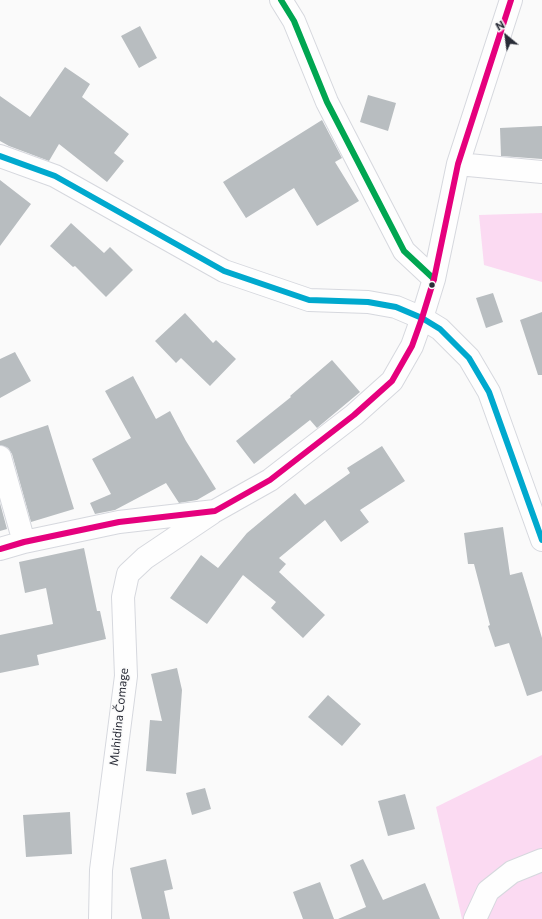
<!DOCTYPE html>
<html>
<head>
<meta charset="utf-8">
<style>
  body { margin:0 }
  #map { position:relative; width:542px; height:919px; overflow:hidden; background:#fafafa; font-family:Commissioner,sans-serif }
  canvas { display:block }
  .north { position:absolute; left:486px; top:16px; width:40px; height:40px; -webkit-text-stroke:3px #fafafa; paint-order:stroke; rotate:331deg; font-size:11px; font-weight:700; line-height:16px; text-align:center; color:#292c37 }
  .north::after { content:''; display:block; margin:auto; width:14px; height:18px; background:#292c37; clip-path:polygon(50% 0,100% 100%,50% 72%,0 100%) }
</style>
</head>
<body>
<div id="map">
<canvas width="542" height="919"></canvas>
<div class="north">N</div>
</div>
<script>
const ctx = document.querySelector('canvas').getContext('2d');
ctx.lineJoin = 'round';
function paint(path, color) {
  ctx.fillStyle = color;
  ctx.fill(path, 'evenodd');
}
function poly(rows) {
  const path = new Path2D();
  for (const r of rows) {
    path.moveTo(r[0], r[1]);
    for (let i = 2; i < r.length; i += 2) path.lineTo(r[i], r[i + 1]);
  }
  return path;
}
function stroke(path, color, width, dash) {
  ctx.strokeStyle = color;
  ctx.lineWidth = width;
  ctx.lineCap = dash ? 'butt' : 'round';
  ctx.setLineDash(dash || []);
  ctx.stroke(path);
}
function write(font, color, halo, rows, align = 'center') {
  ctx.font = font + ' Commissioner,sans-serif';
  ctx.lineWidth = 3;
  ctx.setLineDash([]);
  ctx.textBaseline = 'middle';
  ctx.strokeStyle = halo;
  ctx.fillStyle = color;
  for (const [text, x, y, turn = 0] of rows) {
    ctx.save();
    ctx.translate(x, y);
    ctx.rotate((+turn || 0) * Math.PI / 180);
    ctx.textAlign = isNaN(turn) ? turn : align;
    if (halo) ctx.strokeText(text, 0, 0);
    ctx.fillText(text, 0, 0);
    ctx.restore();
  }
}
const green = poly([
  [542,213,542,282,484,265,479,215],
  [542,755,542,919,462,919,436,807]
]);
const building = poly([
  [140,26,157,58,139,68,121,36],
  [65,67,90,84,82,97,129,134,114,153,124,161,107,182,59,144,49,161,9,146,0,141,0,96,30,117],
  [368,95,396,103,388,131,360,122],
  [322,120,342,158,335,162,359,201,317,226,294,188,246,218,223,182],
  [542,126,542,159,501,156,500,128],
  [0,180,31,204,0,246],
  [71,223,104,253,110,247,133,270,106,297,75,266,73,267,50,246],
  [493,293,503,322,486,328,476,298],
  [542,312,542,375,538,375,520,320],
  [185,313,213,343,216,340,236,359,210,386,181,358,176,363,155,341],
  [15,352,31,381,0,398,0,359],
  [332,360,360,392,317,428,310,420,254,464,236,441,291,397,290,396],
  [133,376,156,419,170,411,186,441,216,489,197,500,179,503,166,483,115,510,95,514,90,503,111,494,92,459,131,438,105,391],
  [48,425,74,509,31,522,12,454,8,448,0,445,0,441],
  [382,446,405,481,360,510,369,522,341,542,325,520,279,558,286,564,279,572,325,615,303,638,271,608,276,602,243,575,207,624,170,598,201,555,218,568,247,533,295,493,305,505,350,473,347,468],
  [0,503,7,529,0,531],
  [503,527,510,575,522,572,542,638,542,691,527,696,509,643,495,647,488,626,490,625,474,564,468,564,464,533],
  [84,548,97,611,100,611,106,639,37,655,39,665,0,673,0,635,53,624,46,588,25,593,19,562],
  [177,668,182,690,176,774,146,771,150,720,162,721,151,674],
  [328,695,361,724,342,746,308,717],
  [205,788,211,809,192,815,186,793],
  [405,794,415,829,388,836,378,801],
  [70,812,72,854,26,857,23,815],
  [166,859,173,889,164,891,170,919,142,919,130,868],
  [363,859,383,900,425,883,440,919,338,919,366,907,350,865],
  [320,882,334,919,303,919,293,892]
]);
const minor = poly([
  [281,0,294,21,327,102,404,251,434,279],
  [0,156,55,176,224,271,309,300,368,302,396,307,422,318,440,329,469,358,489,392,542,540],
  [458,164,542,172],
  [0,457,24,542],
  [0,549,24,542,119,522,215,511,270,480,354,415,392,381,412,346,422,318,434,279,458,164,511,0],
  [100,919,101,870,126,676,123,597,128,574,145,558,212,513],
  [475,919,488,891,512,872,542,860]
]);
const bus1 = poly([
  [281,0,294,21,327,102,404,251,434,279]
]);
const bus2 = poly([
  [0,156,55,176,224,271,309,300,368,302,396,307,422,318,440,329,469,358,489,392,542,540]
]);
const bus3 = poly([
  [0,549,24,542,119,522,215,511,270,480,354,415,392,381,412,346,422,318,434,279,458,164,511,0]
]);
const markers = [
  [432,285,3.5,"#292c37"]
];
const streetNames = [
  ["Muhidina Čomage",119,717,-84]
];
paint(green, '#fbdaf2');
paint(building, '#b8bdc0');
stroke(minor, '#d6d8de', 24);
stroke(minor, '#fefefe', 22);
stroke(bus1, '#00a651', 6);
stroke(bus2, '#00a9ce', 6);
stroke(bus3, '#e5007d', 6);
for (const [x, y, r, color] of markers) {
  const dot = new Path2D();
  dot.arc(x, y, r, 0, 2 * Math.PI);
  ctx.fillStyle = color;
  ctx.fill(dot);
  stroke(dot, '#fafafa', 1.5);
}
write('12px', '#292c37', '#fafafa', streetNames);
</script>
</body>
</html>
